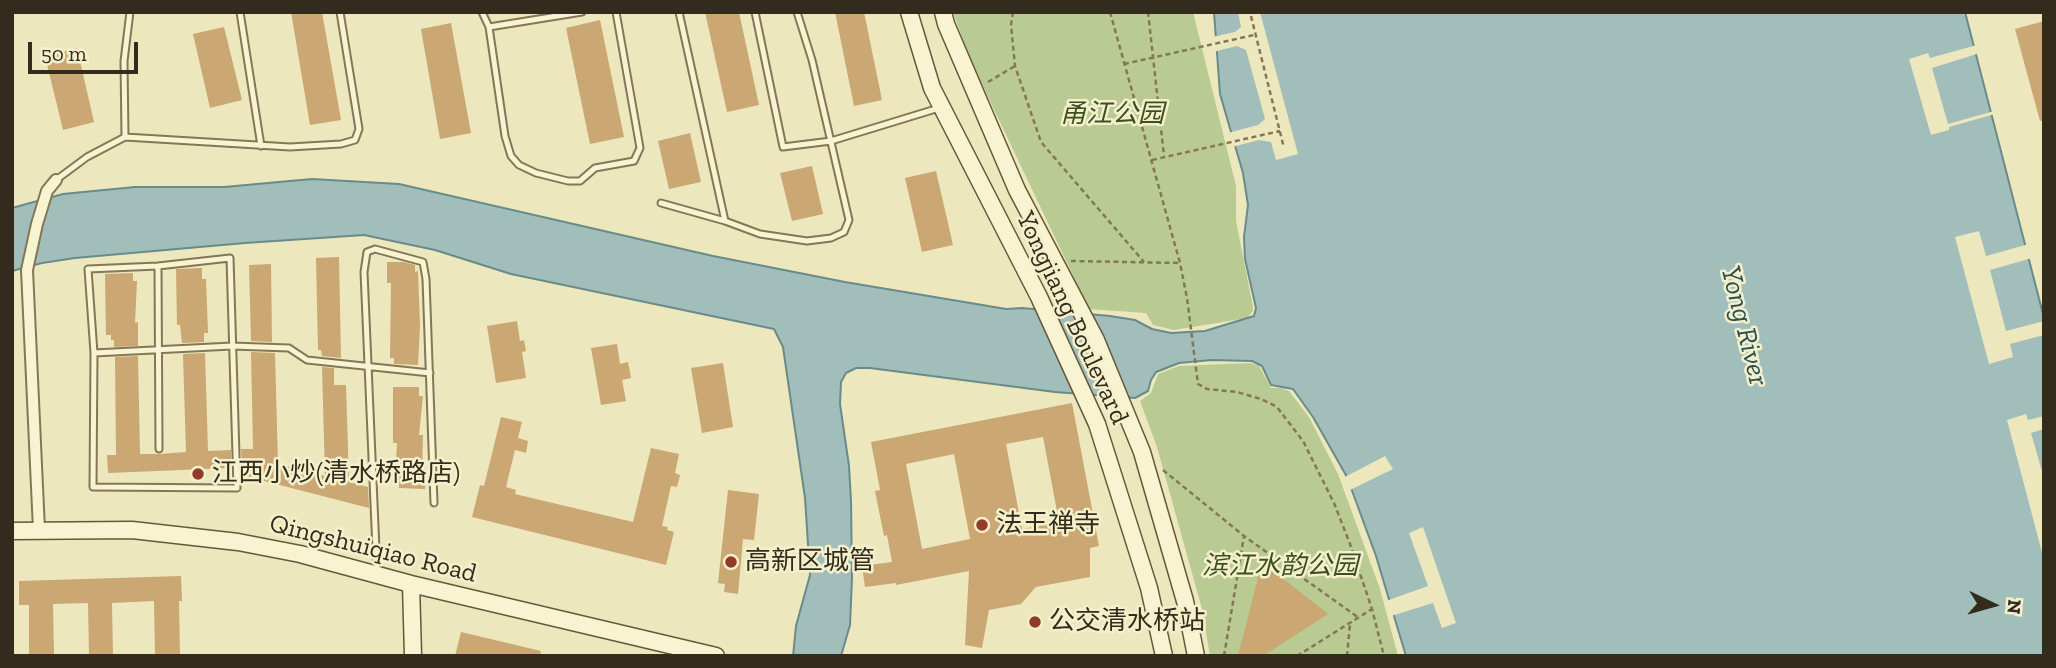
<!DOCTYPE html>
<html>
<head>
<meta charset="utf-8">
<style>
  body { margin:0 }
  #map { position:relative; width:2056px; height:668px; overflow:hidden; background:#ece7bd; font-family:"Zilla Slab",serif }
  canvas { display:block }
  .frame { position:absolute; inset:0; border:14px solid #332b1b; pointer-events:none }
  .north { position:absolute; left:1958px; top:570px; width:70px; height:70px; -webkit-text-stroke:5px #f4f0cc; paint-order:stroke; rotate:95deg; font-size:19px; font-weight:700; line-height:28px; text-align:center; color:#332b1b }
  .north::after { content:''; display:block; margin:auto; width:24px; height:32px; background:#332b1b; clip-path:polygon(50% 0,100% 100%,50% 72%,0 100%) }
  .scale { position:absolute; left:28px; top:42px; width:110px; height:32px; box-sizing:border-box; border:4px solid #332b1b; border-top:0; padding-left:9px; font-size:21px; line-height:24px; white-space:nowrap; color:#332b1b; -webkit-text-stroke:5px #f4f0cc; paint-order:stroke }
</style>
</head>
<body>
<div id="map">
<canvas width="2056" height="668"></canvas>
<div class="frame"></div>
<div class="north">N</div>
<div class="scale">50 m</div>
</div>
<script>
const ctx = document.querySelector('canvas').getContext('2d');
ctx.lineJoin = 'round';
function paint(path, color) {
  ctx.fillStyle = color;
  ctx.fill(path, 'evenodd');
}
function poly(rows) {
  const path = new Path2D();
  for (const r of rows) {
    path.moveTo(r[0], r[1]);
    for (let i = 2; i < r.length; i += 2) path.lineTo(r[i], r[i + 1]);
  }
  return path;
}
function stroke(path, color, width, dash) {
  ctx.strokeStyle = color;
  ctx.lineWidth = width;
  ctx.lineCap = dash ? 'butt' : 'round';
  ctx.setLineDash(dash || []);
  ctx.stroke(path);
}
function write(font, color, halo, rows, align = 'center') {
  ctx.font = font + ' "Zilla Slab","Noto Sans SC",serif';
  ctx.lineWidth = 5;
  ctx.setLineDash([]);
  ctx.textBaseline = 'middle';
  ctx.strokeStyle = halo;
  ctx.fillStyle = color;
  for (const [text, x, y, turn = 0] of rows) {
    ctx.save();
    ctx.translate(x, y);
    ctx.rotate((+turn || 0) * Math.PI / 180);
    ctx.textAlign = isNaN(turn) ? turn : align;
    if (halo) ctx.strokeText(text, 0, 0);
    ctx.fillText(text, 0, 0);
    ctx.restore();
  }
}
const green = poly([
  [953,12,1193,12,1236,186,1236,221,1253,307,1253,311,1247,318,1174,330,1153,325,1146,313,1089,309,969,57],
  [1251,363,1259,366,1271,388,1281,388,1289,391,1309,417,1338,474,1380,589,1398,656,1210,656,1202,609,1157,447,1140,401,1151,393,1158,374,1179,366]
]);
const water = poly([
  [1214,12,1965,12,2044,318,2044,656,1406,656,1376,556,1347,477,1313,417,1293,389,1271,385,1262,366,1252,361,1212,360,1179,363,1156,372,1151,380,1148,391,1135,398,1055,392,870,368,856,368,846,373,841,382,840,404,849,466,851,501,852,578,850,625,841,656,793,656,796,626,810,575,805,498,783,347,774,329,511,274,435,250,364,235,245,243,75,258,42,263,12,271,12,208,63,194,135,187,224,187,312,179,399,184,713,256,845,282,1006,309,1022,308,1110,316,1135,320,1152,329,1171,333,1205,331,1254,316,1256,308,1245,259,1244,237,1248,205,1243,173,1220,94,1214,12]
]);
const pier = poly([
  [1238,12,1260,12,1298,154,1276,160,1271,142,1259,140,1232,147,1228,133,1258,125,1265,119,1246,50,1237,46,1213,52,1212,37,1235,32,1241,27],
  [1977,45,1980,53,1932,68,1948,124,1994,111,1995,114,1949,127,1949,130,1931,135,1909,59,1928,53,1930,58],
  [1979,231,1986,256,2029,244,2032,258,1990,270,2006,331,2044,321,2044,335,2010,344,2013,357,1989,364,1955,237],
  [2026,414,2028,420,2044,416,2044,429,2031,433,2044,478,2044,560,2007,420],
  [1385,456,1393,469,1348,491,1343,478],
  [1423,527,1456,623,1442,628,1433,603,1391,616,1386,601,1428,586,1409,533]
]);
const building = poly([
  [291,12,322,12,341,120,310,125],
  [705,12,739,12,759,105,727,112],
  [835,12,864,12,882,100,854,106],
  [600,20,624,137,590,144,566,28],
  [2044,21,2044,120,2040,121,2015,29],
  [451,23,471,133,440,139,421,29],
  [224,27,242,100,210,108,193,34],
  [77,48,94,122,63,130,45,56],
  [690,133,701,182,669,189,658,141],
  [812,166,823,214,792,221,780,173],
  [936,171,953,245,922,252,905,178],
  [339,257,341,358,322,356,321,350,318,350,316,258],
  [387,262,404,262,415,265,415,272,418,271,420,326,418,365,394,364,394,358,390,358,391,283,387,283],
  [271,264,272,342,251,341,249,265],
  [202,268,202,279,206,279,208,333,204,333,204,342,182,343,180,325,177,325,176,269],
  [133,273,133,281,137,281,135,323,138,322,138,346,114,347,114,340,111,340,111,335,106,335,105,274],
  [517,321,520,341,524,340,526,351,522,352,526,378,496,383,487,326],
  [617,344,620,364,628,362,631,378,622,380,626,401,601,405,591,348],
  [251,352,275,353,278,464,325,476,322,367,334,368,334,385,346,385,349,482,368,487,369,508,245,476,244,467,242,467,241,449,253,449],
  [205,353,208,451,231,450,231,468,108,473,107,455,116,455,115,357,138,356,140,454,160,454,186,452,183,354],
  [723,363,733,427,702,433,691,368],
  [393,387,419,387,419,396,423,396,419,435,423,435,422,473,426,473,425,489,399,488,399,482,395,481,397,443,393,443],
  [1072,403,1099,546,1090,548,1090,577,1036,587,1021,604,989,610,982,648,965,645,969,571,896,585,896,583,865,587,862,566,892,562,887,535,884,536,875,491,880,490,871,442],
  [1043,437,1059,522,1022,529,1006,444],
  [954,454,970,539,922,549,906,464],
  [501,417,522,422,518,438,528,441,526,453,515,450,506,487,516,490,515,494,633,522,651,448,679,454,675,473,680,475,677,487,671,486,662,526,668,527,667,530,674,532,666,565,472,517,480,485,484,486],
  [728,490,759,494,754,540,743,539,738,594,724,592,725,584,718,583],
  [1262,562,1328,614,1263,656,1238,656],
  [181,576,182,601,179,601,180,656,155,656,154,601,112,603,113,656,89,656,88,603,53,604,54,656,29,656,29,605,19,605,19,581],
  [461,632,541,651,540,656,455,656]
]);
const path = poly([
  [1013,12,1011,25,1015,66,1041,142,1144,262],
  [1110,12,1180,263,1187,298,1198,384,1207,389,1237,392,1261,399,1277,407,1303,441,1334,503,1350,544,1372,609,1384,656],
  [1148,12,1164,156],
  [1251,16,1284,148],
  [1124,64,1254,35],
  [988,82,1015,66],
  [1152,160,1280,131],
  [1071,261,1180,263],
  [1163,470,1244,536,1359,618],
  [1224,656,1244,536],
  [1297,656,1372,609],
  [1347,656,1350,624]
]);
const lane = poly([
  [240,12,261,146],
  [482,12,489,27,505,136,511,156,519,165,536,173,568,181,580,181,595,168,634,161,640,148,616,12],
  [679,12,725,221],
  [755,12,783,147,831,141,939,108],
  [489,27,582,12],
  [125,137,124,61,130,12],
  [56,180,87,157,125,137,290,147,341,144,355,140,359,129,340,12],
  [661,203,725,221,760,234,807,241,831,238,844,232,849,220,812,60,797,12],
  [230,258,237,488,93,487,94,353,88,269,158,266,230,258],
  [158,266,159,449],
  [94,353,232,346,289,348,307,360,430,373],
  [377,573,364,272,367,252,375,249,423,262,426,279,434,503]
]);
const street = poly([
  [39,530,27,270,37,224,47,191,56,180]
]);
const secondary = poly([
  [909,12,932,88,1039,297,1097,424,1149,588,1164,656],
  [943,12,946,24,1017,190,1096,340,1142,452,1185,601,1196,656],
  [12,531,132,530,238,542,300,554,411,584,716,656],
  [411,584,413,656]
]);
const markers = [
  [198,474,7,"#923b28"],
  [982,525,7,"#923b28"],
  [731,562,7,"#923b28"],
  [1035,622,7,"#923b28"]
];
const parkNames = [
  ["甬江公园",1112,115],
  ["滨江水韵公园",1280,567]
];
const streetNames = [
  ["Yongjiang Boulevard",1072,318,65],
  ["Qingshuiqiao Road",373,549,14]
];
const poiNames = [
  ["江西小炒(清水桥路店)",212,474],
  ["法王禅寺",996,525],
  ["高新区城管",745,562],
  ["公交清水桥站",1049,622]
];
const waterNames = [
  ["Yong River",1744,326,76]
];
paint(green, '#b9ca92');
paint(water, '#a1bebb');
stroke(water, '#698b89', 2);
paint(pier, '#ece7bd');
paint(building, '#caa773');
stroke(lane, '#847757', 9);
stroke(street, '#847757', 14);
stroke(secondary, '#65583a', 19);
stroke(path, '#847757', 2.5, [5, 3.5]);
stroke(lane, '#f8f3d0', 5);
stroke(street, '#f8f3d0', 10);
stroke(secondary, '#f8f3d0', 16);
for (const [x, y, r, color] of markers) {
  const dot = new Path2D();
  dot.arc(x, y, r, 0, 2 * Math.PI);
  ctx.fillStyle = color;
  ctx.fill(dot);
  stroke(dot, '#f4f0cc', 2.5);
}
write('italic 26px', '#3c4f22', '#f4f0cc', parkNames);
write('26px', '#332b1b', '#f4f0cc', streetNames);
write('26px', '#332b1b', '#f4f0cc', poiNames, 'left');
write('italic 28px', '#2b4e53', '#f4f0cc', waterNames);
</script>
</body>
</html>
